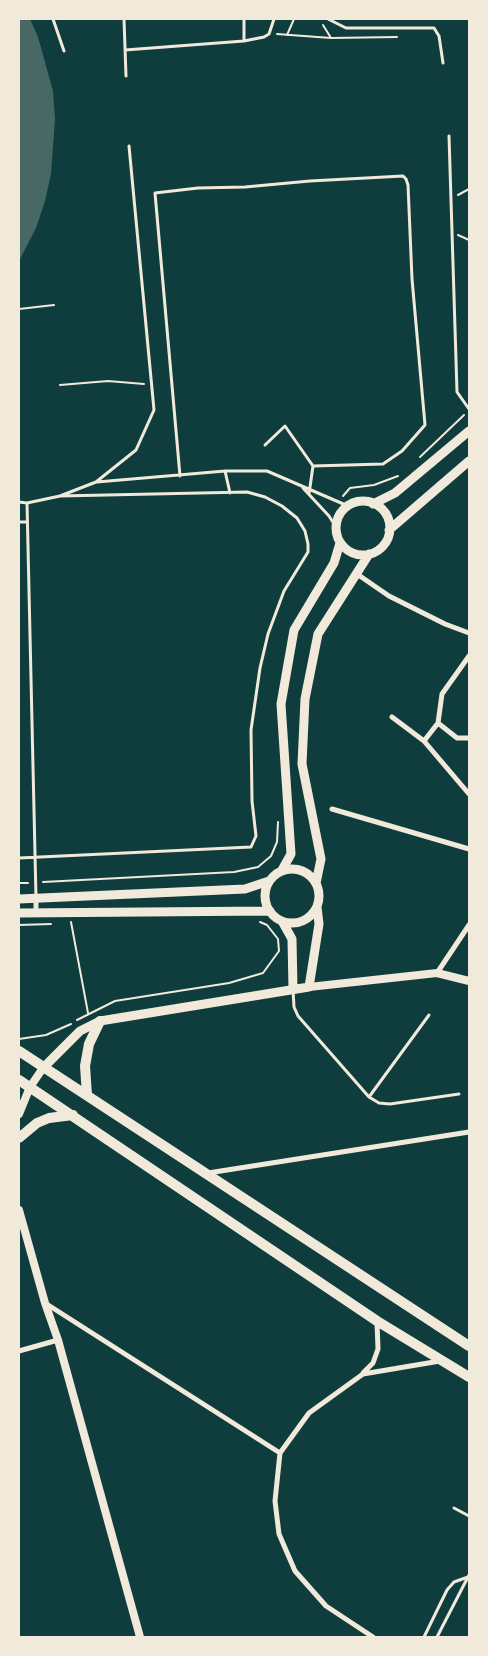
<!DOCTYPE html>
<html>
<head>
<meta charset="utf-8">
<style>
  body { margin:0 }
  #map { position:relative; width:488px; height:1656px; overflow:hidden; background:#0f3d3e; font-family:Barlow,sans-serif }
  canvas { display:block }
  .frame { position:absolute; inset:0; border:20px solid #f1e9da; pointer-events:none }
</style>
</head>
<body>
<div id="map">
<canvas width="488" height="1656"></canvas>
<div class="frame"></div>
</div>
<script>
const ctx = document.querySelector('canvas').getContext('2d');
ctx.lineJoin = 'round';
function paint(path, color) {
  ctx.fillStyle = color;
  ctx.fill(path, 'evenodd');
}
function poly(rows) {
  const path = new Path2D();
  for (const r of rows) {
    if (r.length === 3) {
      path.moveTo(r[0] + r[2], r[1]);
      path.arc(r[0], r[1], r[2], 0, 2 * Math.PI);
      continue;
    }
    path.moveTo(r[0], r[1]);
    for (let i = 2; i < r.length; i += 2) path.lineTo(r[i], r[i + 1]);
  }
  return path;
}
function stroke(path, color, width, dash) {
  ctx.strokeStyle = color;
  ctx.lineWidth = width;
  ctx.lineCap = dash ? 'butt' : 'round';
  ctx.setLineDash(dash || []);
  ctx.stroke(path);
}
const building = poly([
  [19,19,30,19,38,37,53,91,55,119,51,174,45,201,36,228,19,261]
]);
const path = poly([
  [323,25,331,38],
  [277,34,331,38,397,37],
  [287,35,294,19],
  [458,195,469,189],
  [458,235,469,240],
  [19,309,54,305],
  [60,385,108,381,144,384],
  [420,457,464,415],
  [343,496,350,488,374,485,398,476],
  [43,882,234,872,258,867,271,856,277,842,278,822],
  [19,883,28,883],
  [71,922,88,1013],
  [19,925,51,924],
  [77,1020,115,1001,229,983,263,973,279,951,278,939,267,925,260,922],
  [19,1039,46,1035,71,1024]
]);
const service = poly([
  [53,19,64,51],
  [124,19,126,76],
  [244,19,244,41],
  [328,19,346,28,434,28,439,36,443,63],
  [125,50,244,41,264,37,269,34,274,19],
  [449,136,457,392,469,409],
  [265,445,285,426,313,466,309,494],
  [225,471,230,493],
  [180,476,155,193,198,188,245,187,310,181,403,176,406,179,408,185,412,279,425,425,402,451,383,464,313,466],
  [97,482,225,471,267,471,348,506],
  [303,488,329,516,336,527],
  [19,502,27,503,60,496,96,482,136,450,154,410,129,146],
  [27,503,36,898],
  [19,522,27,522],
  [19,858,251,847,256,836,252,801,251,730,260,668,268,634,284,591,308,552,308,544,305,531,297,518,282,506,265,497,247,492,60,496],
  [293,990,294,1007,298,1016,369,1097,379,1103,390,1104,459,1094],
  [369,1097,429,1015],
  [454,1508,469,1516],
  [424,1637,447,1590,454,1582,468,1577],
  [437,1637,469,1575]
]);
const minor = poly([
  [357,574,389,596,445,624,469,633],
  [392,717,424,741,469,794],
  [438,723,457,738,469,738],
  [424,741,438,723,442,694,469,656],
  [332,809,469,849],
  [36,898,36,913],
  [437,973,469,925],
  [208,1173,469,1132],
  [45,1303,280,1453],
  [19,1351,58,1340],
  [363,1373,373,1363,378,1349,377,1322],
  [373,1637,326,1606,295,1571,279,1534,275,1501,280,1453,309,1413,363,1374,440,1361]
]);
const tertiary = poly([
  [309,987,437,973,469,981],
  [19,1114,30,1087,43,1068],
  [19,1210,45,1303,58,1340,140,1637]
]);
const secondary = poly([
  [363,528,27],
  [373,504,395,493,469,431],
  [389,530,469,461],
  [292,896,27],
  [282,870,291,854,281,704,294,630,334,563,340,543],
  [316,883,321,859,302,764,305,699,318,634,369,554],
  [19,899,245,889,269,881],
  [19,913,270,911],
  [282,921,292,939,293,989],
  [43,1068,80,1031,100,1021,309,987,319,924,317,907]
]);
const primary = poly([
  [19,1051,469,1346],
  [19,1080,377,1321,469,1377],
  [87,1095,85,1066,89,1044,100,1021],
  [19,1138,37,1123,49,1118,73,1115]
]);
paint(building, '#486865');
stroke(path, '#f1e9da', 2);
stroke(service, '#f1e9da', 3);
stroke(minor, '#f1e9da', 5);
stroke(tertiary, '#f1e9da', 8);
stroke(secondary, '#f1e9da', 9);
stroke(primary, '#f1e9da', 10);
</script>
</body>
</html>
